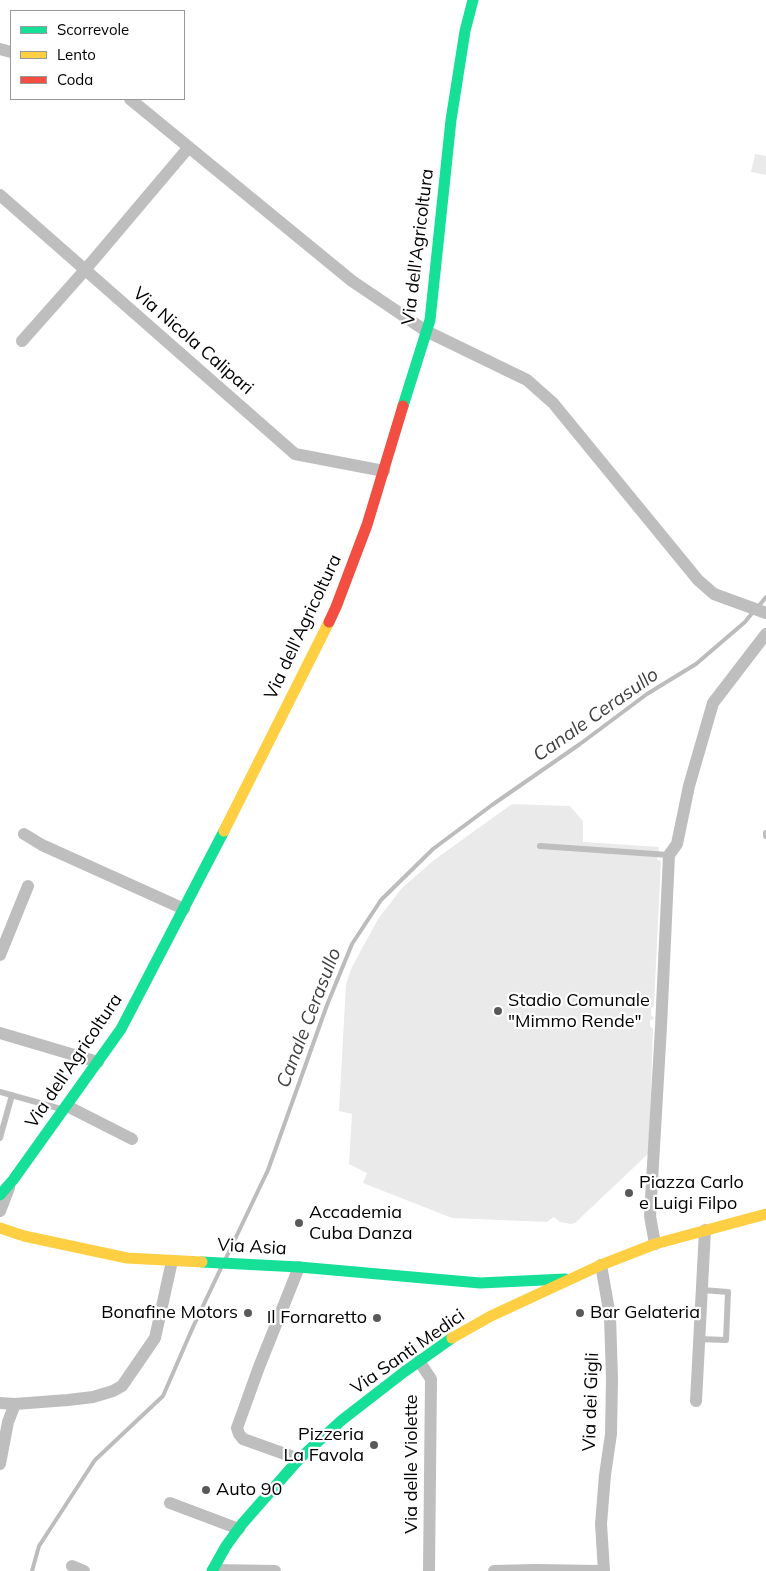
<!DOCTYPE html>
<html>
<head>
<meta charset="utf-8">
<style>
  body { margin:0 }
  #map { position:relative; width:766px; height:1571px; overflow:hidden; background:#fff; font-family:Mulish,sans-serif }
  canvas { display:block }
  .legend { position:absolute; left:10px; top:10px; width:175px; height:90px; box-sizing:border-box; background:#fff; border:1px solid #999; margin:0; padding:6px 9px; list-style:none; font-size:15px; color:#000 }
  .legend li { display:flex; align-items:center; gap:10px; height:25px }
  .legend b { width:25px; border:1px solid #999 }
</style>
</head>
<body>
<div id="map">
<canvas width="766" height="1571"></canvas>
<ul class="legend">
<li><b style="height:6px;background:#16e098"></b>Scorrevole</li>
<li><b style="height:6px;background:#ffcf43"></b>Lento</li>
<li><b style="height:6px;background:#f24e42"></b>Coda</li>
</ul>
</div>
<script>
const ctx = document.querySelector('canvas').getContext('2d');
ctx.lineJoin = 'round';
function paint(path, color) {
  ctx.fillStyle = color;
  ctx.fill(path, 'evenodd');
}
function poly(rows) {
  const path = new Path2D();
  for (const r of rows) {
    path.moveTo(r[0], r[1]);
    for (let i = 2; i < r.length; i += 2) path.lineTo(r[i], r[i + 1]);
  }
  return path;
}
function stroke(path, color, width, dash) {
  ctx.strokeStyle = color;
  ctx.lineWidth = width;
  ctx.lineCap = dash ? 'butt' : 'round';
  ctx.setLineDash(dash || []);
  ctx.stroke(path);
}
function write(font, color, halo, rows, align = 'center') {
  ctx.font = font + ' Mulish,sans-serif';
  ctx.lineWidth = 4.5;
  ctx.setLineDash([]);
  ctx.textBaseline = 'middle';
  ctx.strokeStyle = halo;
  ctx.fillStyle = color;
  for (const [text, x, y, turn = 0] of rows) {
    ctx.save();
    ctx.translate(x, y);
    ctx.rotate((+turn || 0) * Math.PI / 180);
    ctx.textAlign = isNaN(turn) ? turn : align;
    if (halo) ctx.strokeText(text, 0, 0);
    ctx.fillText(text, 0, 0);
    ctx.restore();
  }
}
const green = poly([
  [755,154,766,156,766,175,751,172],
  [512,804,570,806,583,821,583,842,659,847,657,860,661,861,654,1005,651,1008,651,1015,654,1018,650,1021,650,1026,653,1029,649,1153,575,1223,571,1224,560,1222,554,1217,547,1222,452,1218,363,1183,367,1173,349,1164,352,1114,339,1111,346,984,352,967,378,919,402,888,434,860]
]);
const stream = poly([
  [758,607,766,597],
  [226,1258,268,1170,327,1005,352,944,381,900,433,849,492,805,580,744,647,694,696,664,745,622,753,612],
  [32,1571,39,1546,95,1460,163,1396,193,1327,221,1268]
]);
const lane = poly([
  [766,833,766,836],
  [540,846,669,855],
  [0,1092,61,1109],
  [0,1138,12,1095],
  [699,1339,726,1340,728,1292,702,1290]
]);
const street = poly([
  [0,49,11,52],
  [130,99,352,281,426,331,527,380,553,403,698,580,714,594,766,613],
  [0,195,295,454,384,471],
  [22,341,85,270,189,147],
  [24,834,42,845,184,909],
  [0,955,28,886],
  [0,1033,98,1062],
  [67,1106,132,1139],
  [0,1211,9,1188],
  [655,1244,650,1216,661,1027,669,855,677,844,689,786,713,703,766,634],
  [601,1265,610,1316,612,1379,611,1434,605,1475,601,1524,604,1571],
  [419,1361,431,1379,429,1571],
  [696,1401,705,1230],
  [0,1403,15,1404,68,1400,93,1397,113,1391,122,1386,155,1338,172,1261],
  [299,1459,243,1439,239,1434,237,1428,259,1367,299,1267],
  [0,1464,8,1422,15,1404],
  [170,1503,239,1529],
  [72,1566,84,1571],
  [213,1570,275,1571],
  [494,1571,535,1570,599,1571]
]);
const fast = poly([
  [403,406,430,320,451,120,465,31,473,0],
  [0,1195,13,1180,121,1029,224,831],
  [202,1262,299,1267,480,1283,565,1279],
  [212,1571,226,1546,242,1524,299,1459,342,1420,404,1372,452,1338]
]);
const slow = poly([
  [224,831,329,622],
  [0,1228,24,1236,127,1258,202,1262],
  [452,1338,491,1316,601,1265,655,1244,766,1214]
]);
const jam = poly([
  [329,622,336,607,367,525,403,406]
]);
const markers = [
  [498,1011,5,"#595959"],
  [629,1193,5,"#595959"],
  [299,1223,5,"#595959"],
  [248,1313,5,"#595959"],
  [580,1313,5,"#595959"],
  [377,1318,5,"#595959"],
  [374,1445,5,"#595959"],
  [206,1490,5,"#595959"]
];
const streetNames = [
  ["Via dell'Agricoltura",418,247,-83],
  ["Via Nicola Calipari",193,341,41],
  ["Via dell'Agricoltura",303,627,-65],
  ["Via dell'Agricoltura",74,1061,-56],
  ["Via Asia",252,1247,3],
  ["Via Santi Medici",408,1352,-35],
  ["Via dei Gigli",591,1402,-88],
  ["Via delle Violette",412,1464,-90]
];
const poiNames = [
  ["Stadio Comunale",508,1001],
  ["\"Mimmo Rende\"",508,1022],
  ["Piazza Carlo",639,1183],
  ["e Luigi Filpo",639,1204],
  ["Accademia",309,1213],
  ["Cuba Danza",309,1234],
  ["Bonafine Motors",238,1313,"right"],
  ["Bar Gelateria",590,1313],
  ["Il Fornaretto",367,1318,"right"],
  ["Pizzeria",364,1435,"right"],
  ["La Favola",364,1456,"right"],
  ["Auto 90",216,1490]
];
const waterNames = [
  ["Canale Cerasullo",596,715,-35],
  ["Canale Cerasullo",309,1018,-69]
];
paint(green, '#eaeaea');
stroke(stream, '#bcbcbc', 4);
stroke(lane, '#bebebe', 6);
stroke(street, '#bebebe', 12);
stroke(fast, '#16e098', 11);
stroke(slow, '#ffcf43', 11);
stroke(jam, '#f24e42', 11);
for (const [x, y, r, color] of markers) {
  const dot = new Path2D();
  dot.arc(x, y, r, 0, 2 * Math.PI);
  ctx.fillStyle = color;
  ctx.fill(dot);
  stroke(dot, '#fff', 2);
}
write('18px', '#000', '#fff', streetNames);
write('18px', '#000', '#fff', poiNames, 'left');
write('italic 19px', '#404040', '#fff', waterNames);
</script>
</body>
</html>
